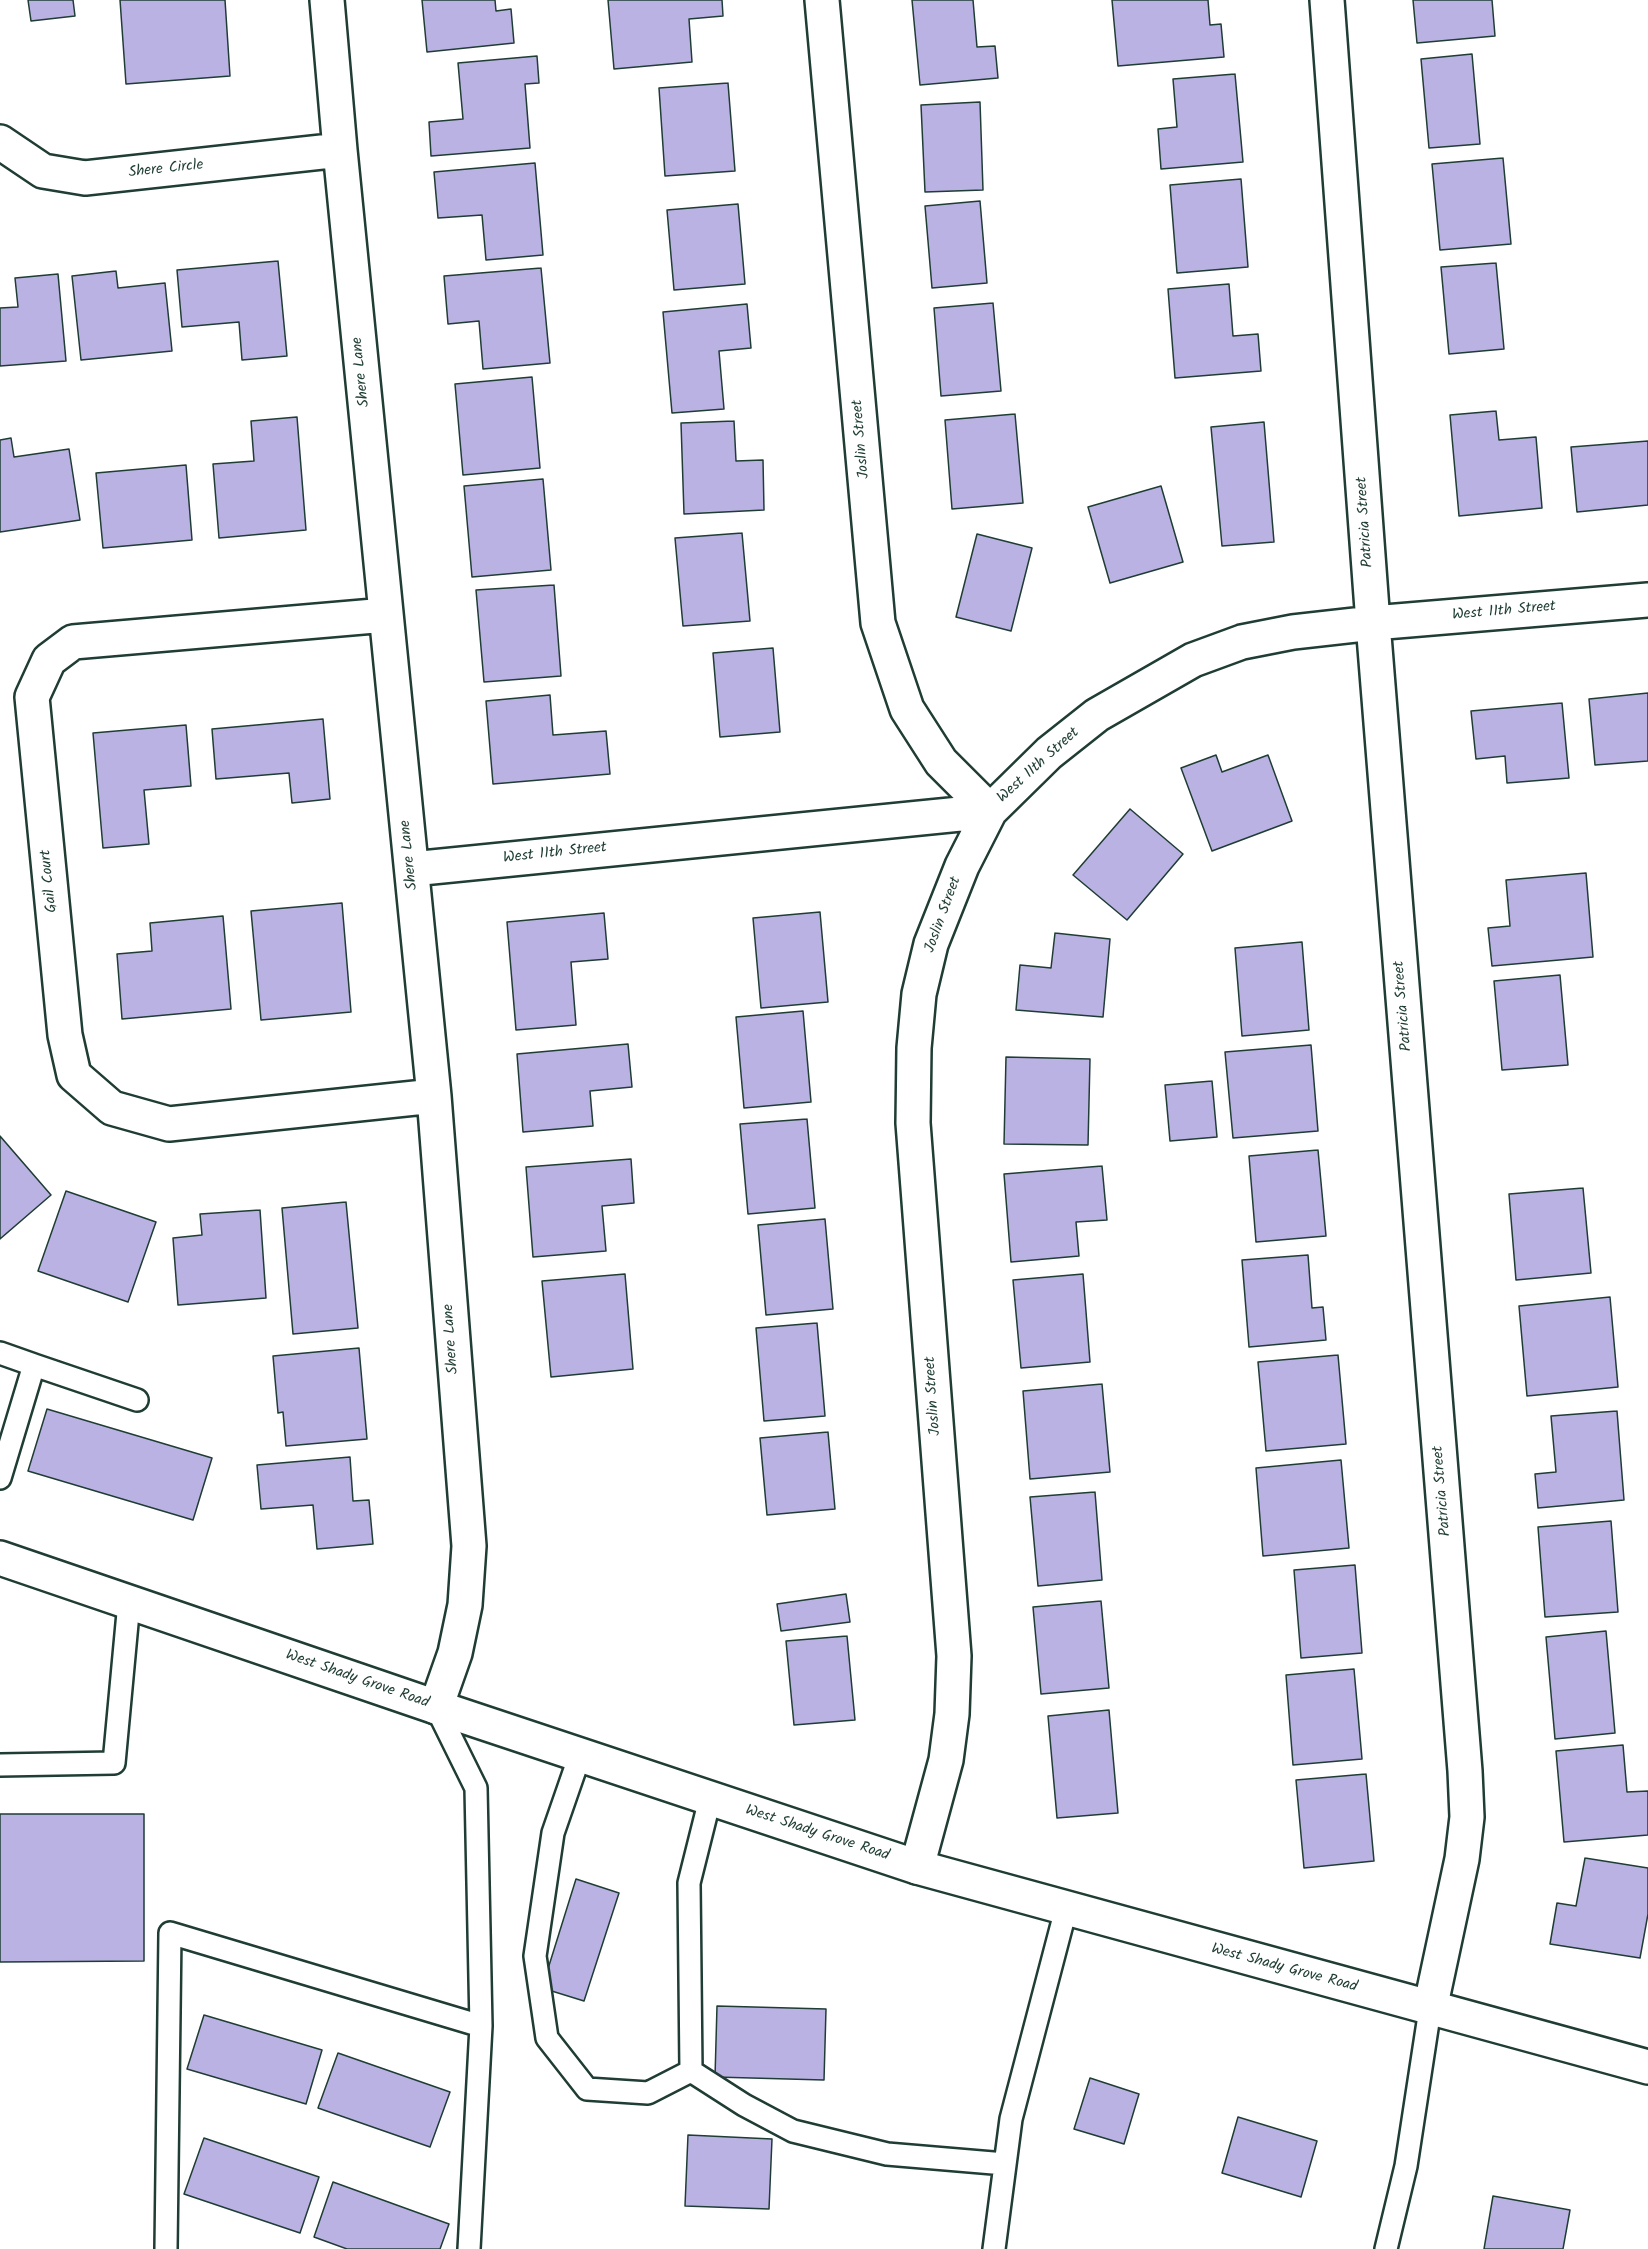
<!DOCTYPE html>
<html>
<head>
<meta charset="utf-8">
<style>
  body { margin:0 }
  canvas { display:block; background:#fff }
</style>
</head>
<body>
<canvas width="1648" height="2249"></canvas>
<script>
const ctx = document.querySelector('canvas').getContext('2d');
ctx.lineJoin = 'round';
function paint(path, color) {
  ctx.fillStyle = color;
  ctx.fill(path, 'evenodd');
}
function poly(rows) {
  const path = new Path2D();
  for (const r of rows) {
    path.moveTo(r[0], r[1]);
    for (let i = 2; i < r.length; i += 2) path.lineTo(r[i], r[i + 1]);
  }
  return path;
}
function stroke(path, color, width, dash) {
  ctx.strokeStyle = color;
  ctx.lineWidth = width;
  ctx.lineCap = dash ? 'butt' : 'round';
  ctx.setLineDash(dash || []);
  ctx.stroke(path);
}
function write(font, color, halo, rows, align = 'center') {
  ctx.font = font + ' Kalam,sans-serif';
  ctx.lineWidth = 4.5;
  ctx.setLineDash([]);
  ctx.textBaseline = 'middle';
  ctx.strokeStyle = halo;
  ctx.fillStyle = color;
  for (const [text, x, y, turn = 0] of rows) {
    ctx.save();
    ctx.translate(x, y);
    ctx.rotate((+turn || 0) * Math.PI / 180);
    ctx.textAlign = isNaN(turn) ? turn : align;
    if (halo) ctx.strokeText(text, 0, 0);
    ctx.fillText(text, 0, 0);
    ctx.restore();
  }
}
const building = poly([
  [28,0,73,0,75,16,31,21,28,0],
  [120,0,225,0,230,76,126,84,120,0],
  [422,0,495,0,496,11,511,9,514,43,427,52,422,0],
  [608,0,722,0,723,16,689,19,692,62,614,69,608,0],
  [912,0,973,0,977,47,995,46,998,78,920,85,912,0],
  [1112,0,1208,0,1210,25,1221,24,1224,57,1118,66,1112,0],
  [1413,0,1492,0,1495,36,1417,43,1413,0],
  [1472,54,1480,144,1429,148,1421,59,1472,54],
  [537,56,539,83,525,84,530,148,431,156,429,122,463,119,458,63,537,56],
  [1235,74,1243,162,1161,169,1158,129,1177,127,1173,79,1235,74],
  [728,83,735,171,665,176,659,88,728,83],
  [980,102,983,190,925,192,921,105,980,102],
  [1503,158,1511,244,1440,250,1432,164,1503,158],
  [535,163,543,255,486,260,482,215,438,218,434,172,535,163],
  [1241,179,1248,267,1177,273,1170,185,1241,179],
  [980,201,987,283,932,288,925,206,980,201],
  [738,204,745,284,674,290,667,210,738,204],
  [278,261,287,356,242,360,239,322,182,327,177,270,278,261],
  [1496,263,1504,349,1449,354,1441,267,1496,263],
  [541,268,550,363,483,369,479,321,448,324,444,276,541,268],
  [116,271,118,288,165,283,172,351,81,360,72,276,116,271],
  [58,274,66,361,0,366,0,308,18,307,15,278,58,274],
  [1229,284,1233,336,1258,334,1261,371,1175,378,1168,289,1229,284],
  [993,303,1001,391,941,396,934,308,993,303],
  [747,304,751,348,719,351,724,409,672,413,663,312,747,304],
  [532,377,540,468,463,475,455,384,532,377],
  [1496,411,1499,440,1536,437,1542,508,1459,516,1450,415,1496,411],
  [1015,414,1023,503,952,509,945,420,1015,414],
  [297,417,306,530,219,538,213,464,254,461,251,421,297,417],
  [734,421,736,461,763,460,764,510,684,514,681,423,734,421],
  [1264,422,1274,542,1222,546,1211,427,1264,422],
  [11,438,14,457,69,449,80,520,0,532,0,440,11,438],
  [1648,441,1648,505,1577,512,1571,447,1648,441],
  [186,465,192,540,103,548,96,473,186,465],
  [543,479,551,570,472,577,464,486,543,479],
  [1161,486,1183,562,1110,583,1088,507,1161,486],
  [742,533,750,621,683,626,675,538,742,533],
  [977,534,1032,548,1011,631,956,617,977,534],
  [554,585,561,676,484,682,476,590,554,585],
  [773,648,780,732,720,737,713,653,773,648],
  [1648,693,1648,761,1595,765,1589,699,1648,693],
  [550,695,553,735,606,731,610,774,493,784,486,701,550,695],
  [1562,703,1569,778,1507,783,1505,756,1476,759,1471,711,1562,703],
  [323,719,330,799,292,803,289,773,216,779,212,729,323,719],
  [186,725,191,786,144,790,149,844,103,848,93,733,186,725],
  [1216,755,1222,772,1268,755,1292,821,1212,851,1181,768,1216,755],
  [1130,809,1183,854,1127,920,1073,875,1130,809],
  [1586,873,1593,957,1492,966,1488,928,1510,926,1506,880,1586,873],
  [342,903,351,1012,261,1020,251,911,342,903],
  [820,912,828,1002,761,1008,753,918,820,912],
  [604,913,608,959,571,962,576,1025,516,1030,507,922,604,913],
  [223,916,231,1009,122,1019,117,954,152,951,150,923,223,916],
  [1055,933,1110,939,1103,1017,1016,1010,1020,965,1051,968,1055,933],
  [1302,942,1309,1030,1242,1036,1235,948,1302,942],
  [1560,975,1568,1065,1502,1070,1494,981,1560,975],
  [803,1011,811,1102,744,1108,736,1017,803,1011],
  [628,1044,632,1087,590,1091,593,1126,523,1132,517,1054,628,1044],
  [1311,1045,1318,1131,1233,1138,1225,1052,1311,1045],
  [1006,1057,1090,1059,1088,1145,1004,1144,1006,1057],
  [1212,1081,1217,1137,1170,1141,1165,1085,1212,1081],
  [807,1119,815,1208,748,1214,740,1124,807,1119],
  [0,1136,51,1195,0,1239,0,1136],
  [1318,1150,1326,1236,1256,1242,1249,1156,1318,1150],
  [631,1159,634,1203,602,1206,606,1251,533,1257,526,1167,631,1159],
  [1102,1166,1107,1220,1076,1222,1079,1256,1011,1262,1004,1174,1102,1166],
  [1583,1188,1591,1273,1516,1280,1509,1194,1583,1188],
  [66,1191,156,1222,128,1302,38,1271,66,1191],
  [346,1202,358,1328,293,1334,282,1208,346,1202],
  [260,1210,266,1298,178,1305,173,1238,202,1235,200,1214,260,1210],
  [825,1219,833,1309,766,1315,758,1225,825,1219],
  [1308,1255,1312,1308,1323,1307,1326,1340,1249,1347,1242,1260,1308,1255],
  [625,1274,633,1369,551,1377,542,1281,625,1274],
  [1083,1274,1090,1362,1021,1368,1013,1280,1083,1274],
  [1610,1297,1618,1387,1527,1396,1519,1306,1610,1297],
  [817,1323,825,1416,764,1421,756,1328,817,1323],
  [359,1348,367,1439,286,1446,283,1412,278,1413,273,1356,359,1348],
  [1338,1355,1346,1444,1266,1451,1258,1362,1338,1355],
  [1102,1384,1110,1472,1030,1479,1023,1391,1102,1384],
  [47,1409,212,1458,193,1520,28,1471,47,1409],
  [1617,1411,1624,1500,1538,1508,1535,1474,1556,1472,1551,1416,1617,1411],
  [828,1432,835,1509,767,1515,760,1438,828,1432],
  [350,1457,353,1501,369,1500,373,1544,317,1549,313,1505,261,1509,257,1465,350,1457],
  [1341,1460,1349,1548,1263,1556,1256,1468,1341,1460],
  [1095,1492,1102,1580,1038,1586,1030,1497,1095,1492],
  [1611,1521,1618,1612,1545,1617,1538,1527,1611,1521],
  [1355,1565,1362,1653,1301,1658,1294,1570,1355,1565],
  [846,1594,850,1622,781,1631,777,1604,846,1594],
  [1101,1601,1109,1688,1041,1694,1033,1607,1101,1601],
  [1606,1631,1615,1733,1555,1739,1546,1637,1606,1631],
  [847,1636,855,1720,794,1725,786,1641,847,1636],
  [1354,1669,1362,1759,1293,1765,1286,1675,1354,1669],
  [1109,1710,1118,1813,1057,1818,1048,1716,1109,1710],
  [1623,1745,1627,1792,1648,1791,1648,1835,1564,1842,1556,1751,1623,1745],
  [1366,1774,1374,1861,1304,1868,1296,1780,1366,1774],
  [0,1814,144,1814,144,1961,0,1962,0,1814],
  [1585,1858,1648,1868,1648,1914,1640,1958,1550,1944,1557,1903,1576,1906,1585,1858],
  [576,1879,619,1893,584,2001,542,1988,576,1879],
  [717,2006,826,2009,824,2080,715,2077,717,2006],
  [204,2015,322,2050,306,2104,187,2069,204,2015],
  [338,2053,450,2092,430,2147,318,2108,338,2053],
  [1090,2078,1139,2094,1124,2144,1074,2129,1090,2078],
  [1238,2117,1317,2141,1301,2197,1222,2173,1238,2117],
  [688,2135,772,2139,769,2209,685,2206,688,2135],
  [204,2138,319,2177,300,2233,184,2194,204,2138],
  [333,2182,449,2224,440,2249,347,2249,314,2237,333,2182],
  [1493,2196,1570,2210,1563,2249,1484,2249,1493,2196]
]);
const service = poly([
  [0,1353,34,1365,0,1478],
  [34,1365,137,1400],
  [436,1707,476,1788,481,2026,469,2249],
  [580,1755,553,1833,535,1956,547,2038,587,2089,648,2093,691,2071,689,1883,710,1799],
  [0,1765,114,1763,129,1602],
  [691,2071,744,2105,793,2131,887,2154,1005,2164],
  [166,2249,170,1933,481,2026],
  [994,2249,1011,2119,1066,1909],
  [1386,2249,1406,2166,1430,2009]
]);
const minor = poly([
  [327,0,340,150,434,1096,469,1546,465,1605,455,1653,436,1707],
  [822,0,878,623,907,709,941,762,990,811],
  [1327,0,1373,623,1465,1771,1467,1817,1462,1859,1430,2009],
  [0,142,43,171,85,178,340,150],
  [386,615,73,642,49,660,32,697,65,1035,74,1075,112,1108,169,1124,434,1096],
  [412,869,990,811],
  [917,1867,946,1760,952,1714,954,1656,913,1123,914,1048,919,994,931,944,962,866,990,811,1049,753,1097,715,1193,660,1242,642,1293,632,1373,623,1648,600]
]);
const secondary = poly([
  [0,1558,436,1707,917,1867,1648,2067]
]);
const streetNames = [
  ["Shere Circle",166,170,-6],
  ["Shere Lane",362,372,-96],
  ["Joslin Street",862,439,-95],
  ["Patricia Street",1366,522,-94],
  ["West 11th Street",1504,612,-5],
  ["West 11th Street",1039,766,-42],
  ["West 11th Street",555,854,-6],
  ["Shere Lane",410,855,-96],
  ["Gail Court",50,881,-96],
  ["Joslin Street",944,915,-70],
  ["Patricia Street",1404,1006,-95],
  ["Shere Lane",452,1339,-94],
  ["Joslin Street",934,1396,-94],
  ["Patricia Street",1443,1491,-95],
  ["West Shady Grove Road",357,1680,19],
  ["West Shady Grove Road",817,1834,18],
  ["West Shady Grove Road",1284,1969,15]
];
paint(building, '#bbb2e4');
stroke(building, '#1f3d34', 1.5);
stroke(service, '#1f3d34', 26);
stroke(minor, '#1f3d34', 38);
stroke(secondary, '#1f3d34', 38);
stroke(service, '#fff', 21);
stroke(minor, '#fff', 33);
stroke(secondary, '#fff', 33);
write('15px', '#1f3d34', '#fff', streetNames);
</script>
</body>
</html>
